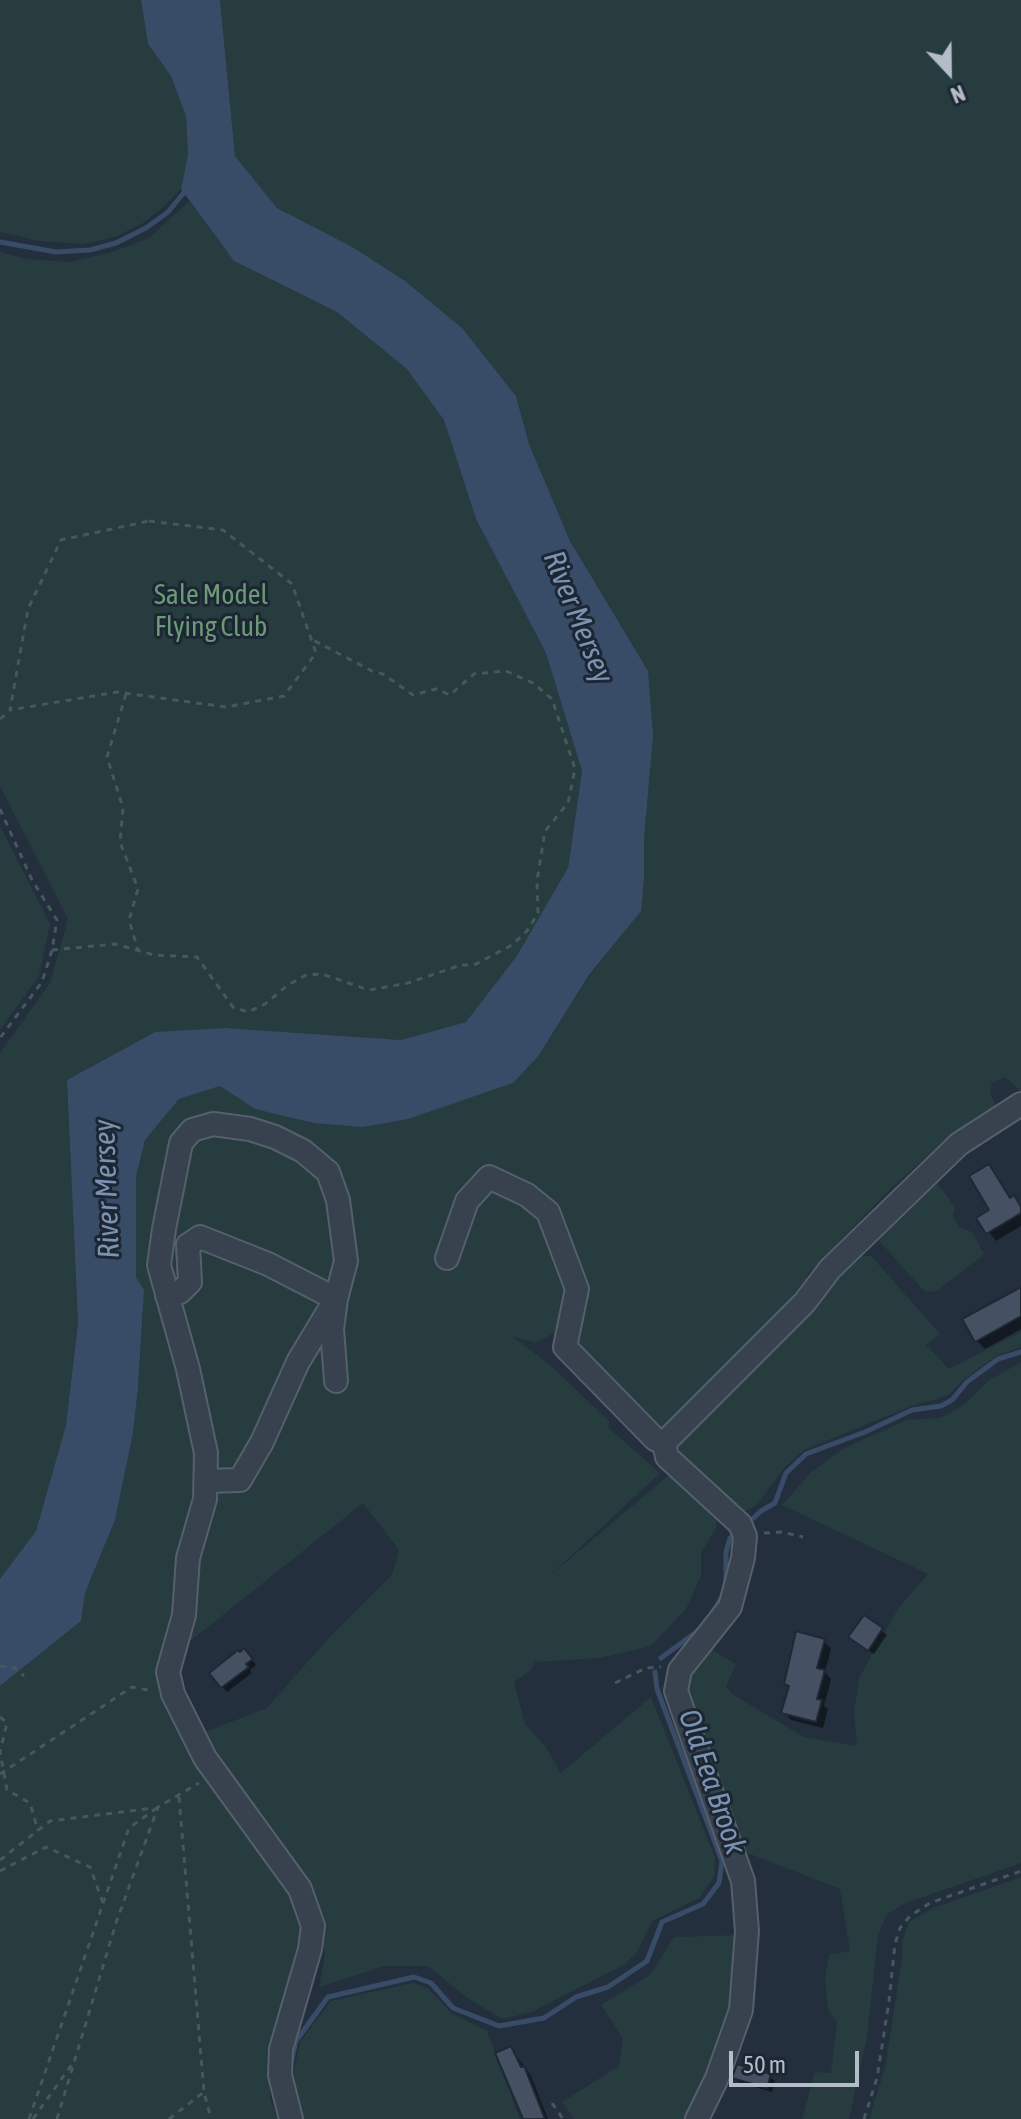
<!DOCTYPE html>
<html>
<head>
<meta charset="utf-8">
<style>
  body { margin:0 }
  #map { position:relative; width:1021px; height:2119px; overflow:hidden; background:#242f3e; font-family:"Asap Condensed",sans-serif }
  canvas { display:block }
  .north { position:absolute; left:909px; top:32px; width:80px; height:80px; -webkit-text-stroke:6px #1d2633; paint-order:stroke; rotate:158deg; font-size:22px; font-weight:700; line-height:32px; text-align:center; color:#b4bcc9 }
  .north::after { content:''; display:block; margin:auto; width:28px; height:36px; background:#b4bcc9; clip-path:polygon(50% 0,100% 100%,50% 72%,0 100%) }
  .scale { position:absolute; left:729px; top:2051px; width:130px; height:36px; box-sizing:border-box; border:4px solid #b4bcc9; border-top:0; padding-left:10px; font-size:24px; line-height:28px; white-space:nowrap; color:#b4bcc9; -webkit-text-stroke:6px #1d2633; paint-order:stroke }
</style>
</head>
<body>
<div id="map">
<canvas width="1021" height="2119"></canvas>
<div class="north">N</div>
<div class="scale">50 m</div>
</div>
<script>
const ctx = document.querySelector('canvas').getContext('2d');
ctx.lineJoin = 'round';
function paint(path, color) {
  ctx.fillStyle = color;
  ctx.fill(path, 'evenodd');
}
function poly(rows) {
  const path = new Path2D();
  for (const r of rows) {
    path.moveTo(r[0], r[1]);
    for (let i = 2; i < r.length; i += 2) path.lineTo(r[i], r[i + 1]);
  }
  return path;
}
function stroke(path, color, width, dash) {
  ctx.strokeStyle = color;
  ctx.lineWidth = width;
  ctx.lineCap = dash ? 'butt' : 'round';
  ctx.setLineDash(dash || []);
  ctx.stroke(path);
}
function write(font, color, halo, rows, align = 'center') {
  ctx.font = font + ' "Asap Condensed",sans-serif';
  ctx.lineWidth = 6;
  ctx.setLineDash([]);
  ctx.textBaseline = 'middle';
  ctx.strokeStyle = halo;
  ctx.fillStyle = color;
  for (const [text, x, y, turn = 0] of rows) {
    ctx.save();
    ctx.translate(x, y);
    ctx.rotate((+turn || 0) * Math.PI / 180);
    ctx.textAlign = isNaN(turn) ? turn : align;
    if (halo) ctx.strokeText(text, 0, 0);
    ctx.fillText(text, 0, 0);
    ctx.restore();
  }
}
const green = poly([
  [0,0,141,0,148,44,171,76,186,116,188,154,181,189,163,207,143,223,117,236,85,244,40,241,0,232],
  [220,0,1021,0,1021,1091,1005,1077,992,1083,990,1093,996,1107,944,1141,888,1191,807,1275,808,1288,659,1435,560,1330,535,1343,512,1336,549,1364,609,1421,609,1428,660,1473,546,1579,670,1474,716,1520,716,1528,701,1553,701,1575,686,1609,651,1646,600,1658,535,1662,531,1670,514,1682,525,1724,546,1747,561,1773,651,1697,715,1858,714,1877,699,1898,652,1921,637,1952,625,1964,532,2012,502,2019,469,1999,428,1966,385,1966,319,1987,325,1954,318,1902,307,1883,200,1734,267,1708,328,1639,392,1575,399,1550,363,1503,184,1646,172,1710,200,1770,292,1900,302,1930,271,2042,270,2098,278,2119,0,2119,0,1686,81,1621,85,1593,115,1520,133,1433,138,1388,143,1314,136,1277,136,1177,145,1140,179,1099,220,1086,255,1109,539,1055,590,975,641,910,648,671,570,541,529,444,516,396,462,328,404,281,277,208,235,156],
  [189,201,234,261,337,312,408,369,444,420,476,519,546,653,582,771,568,868,516,957,466,1022,401,1040,225,1028,155,1032,67,1080,78,1323,66,1425,36,1531,0,1579,0,1053,50,983,68,919,0,786,0,252,27,259,70,262,112,252,149,238],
  [0,826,50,924,39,976,0,1030],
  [937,1183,955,1207,953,1216,959,1227,972,1232,984,1254,937,1291,925,1292,874,1235,921,1189],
  [860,1256,871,1256,940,1334,926,1345,949,1369,1021,1332,1021,1347,996,1356,962,1381,947,1396,914,1405,804,1450,782,1470,758,1504,739,1515,678,1459,678,1438],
  [1021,1362,1021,1863,906,1903,887,1914,878,1935,867,2037,849,2119,802,2119,815,2072,831,2073,837,2022,828,2010,825,1977,829,1955,850,1951,840,1889,745,1852,690,1717,687,1699,691,1678,698,1664,710,1649,736,1664,726,1686,732,1694,804,1737,857,1746,854,1713,859,1678,898,1609,928,1574,782,1505,811,1472,845,1448,906,1420,941,1418,965,1404,988,1381],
  [1021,1877,1021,2119,869,2119,885,2068,902,1959,902,1942,909,1922,933,1908],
  [742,1935,733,2018,691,2119,574,2119,562,2102,619,2066,623,2038,601,2005,650,1975,674,1937],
  [413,1983,428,1988,451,2013,487,2031,520,2119,302,2119,293,2076,300,2042,331,2001]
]);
const water = poly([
  [141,0,220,0,235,156,277,208,354,248,405,281,462,328,516,396,529,444,570,541,648,671,653,735,644,838,644,878,641,911,589,975,539,1055,513,1083,408,1119,363,1127,314,1123,255,1109,220,1086,179,1099,145,1140,136,1177,136,1277,144,1290,138,1388,133,1433,115,1520,85,1593,81,1621,0,1686,0,1579,36,1531,66,1425,78,1323,67,1080,155,1032,225,1028,401,1040,466,1022,516,957,568,868,582,771,546,653,476,519,444,420,407,369,337,312,234,261,181,189,188,154,186,116,171,76,148,44]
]);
const shadow = poly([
  [989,1166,1012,1199,1014,1198,1021,1205,1021,1226,996,1241,979,1219,992,1211],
  [1021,1289,1021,1329,985,1349,977,1341],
  [864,1618,887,1635,874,1654,856,1642],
  [824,1641,831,1649,825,1672,831,1679,824,1706,828,1709,823,1728,791,1720,784,1712,790,1688,786,1684],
  [249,1656,256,1665,250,1670,252,1673,227,1692,211,1673],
  [511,2048,531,2076,548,2119,525,2119],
  [770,2076,775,2081,772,2092,739,2082,734,2077]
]);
const stream = poly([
  [0,242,56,252,90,250,116,243,146,228,168,212,186,190],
  [747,1524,761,1511,775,1503,786,1473,806,1454,865,1432,912,1410,941,1406,952,1400,967,1382,998,1359,1021,1352],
  [726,1585,726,1552,730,1538,736,1534],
  [712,1613,724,1594],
  [661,1658,699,1630],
  [290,2067,296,2041,328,1997,414,1977,431,1983,453,2008,499,2026,544,2018,576,1997,608,1987,647,1961,662,1922,703,1904,719,1883,722,1861,657,1689,655,1672]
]);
const building = poly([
  [989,1164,1010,1198,1014,1195,1021,1207,1021,1213,986,1234,976,1218,989,1210,969,1176,989,1164],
  [1021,1287,1021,1316,975,1342,962,1319,1021,1287],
  [864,1615,883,1628,868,1651,848,1637,864,1615],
  [796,1631,825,1639,817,1668,825,1670,817,1699,822,1700,816,1722,781,1713,789,1686,784,1684,796,1631],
  [244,1648,253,1659,246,1664,249,1667,221,1688,209,1673,238,1650,240,1652,244,1648],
  [511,2046,521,2067,524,2066,545,2119,523,2119,495,2053,511,2046],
  [737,2064,771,2074,767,2088,732,2078,737,2064]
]);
const path = poly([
  [149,521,223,530,292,584,316,653,284,696,226,707,117,692,10,710,28,609,61,540,149,521],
  [126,694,107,757,123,808,120,842,138,889,129,920,138,950],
  [0,719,9,711],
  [0,809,32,880,57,920,52,950,42,982,0,1038],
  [52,950,115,944,154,955,197,957,233,1007,248,1012,265,1004,288,985,306,975,322,974,369,990,408,983,461,965,474,965,512,945,527,931,538,913,537,881,545,831,568,803,575,769,552,699,533,683,506,671,474,674,450,695,436,689,413,695,383,674,372,671,311,639],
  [764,1533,782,1532,803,1537],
  [0,1666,15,1668,24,1676],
  [615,1683,646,1668,661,1667],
  [0,1717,7,1723,0,1752,7,1790,30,1803,38,1831],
  [0,1774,132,1687,153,1691],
  [179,1797,204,2092,211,2119],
  [0,1860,50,1821,154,1808],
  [0,1871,46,1847,90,1867,103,1903],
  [552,2103,563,2119],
  [29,2119,129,1828,158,1807],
  [33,2119,75,2060],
  [57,2119,116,1923,158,1807,199,1783],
  [169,2119,204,2092],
  [864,2119,877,2078,889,2001,895,1944,900,1928,910,1916,930,1903,1021,1871]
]);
const minor = poly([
  [447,1258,467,1201,489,1177,527,1195,548,1212,577,1289,565,1347,655,1439,664,1443],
  [167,1296,180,1292,190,1282,188,1245,200,1237,268,1264,336,1299],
  [664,1443,667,1457,740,1524,745,1536,743,1558,730,1607,680,1670,676,1691,743,1881,747,1931,741,2010,717,2078,697,2119],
  [664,1443,805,1302,830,1269,959,1144,1021,1104],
  [206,1481,240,1480,262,1442,298,1362,331,1307],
  [291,2119,280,2075,281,2049,310,1949,313,1926,300,1889,205,1758,173,1694,168,1672,184,1615,188,1558,205,1499,206,1453,188,1369,159,1265,164,1229,181,1143,192,1130,213,1124,250,1129,275,1137,303,1151,328,1172,338,1200,346,1261,336,1299,332,1329,336,1381]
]);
const parkNames = [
  ["Sale Model",211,595],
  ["Flying Club",211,627]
];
const waterNames = [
  ["River Mersey",578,617,68],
  ["River Mersey",107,1189,-92],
  ["Old Eea Brook",712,1782,71]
];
paint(green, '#263c3f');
paint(water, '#394c67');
paint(shadow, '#0007');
stroke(stream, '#394c67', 5);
paint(building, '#455162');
stroke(building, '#1f2835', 2);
stroke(minor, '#565f6c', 26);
stroke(path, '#44595c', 3, [6, 6]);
stroke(minor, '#38414e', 22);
write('28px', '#6b9a76', '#1d2633', parkNames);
write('italic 30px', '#7c92b1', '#1d2633', waterNames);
</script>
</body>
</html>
